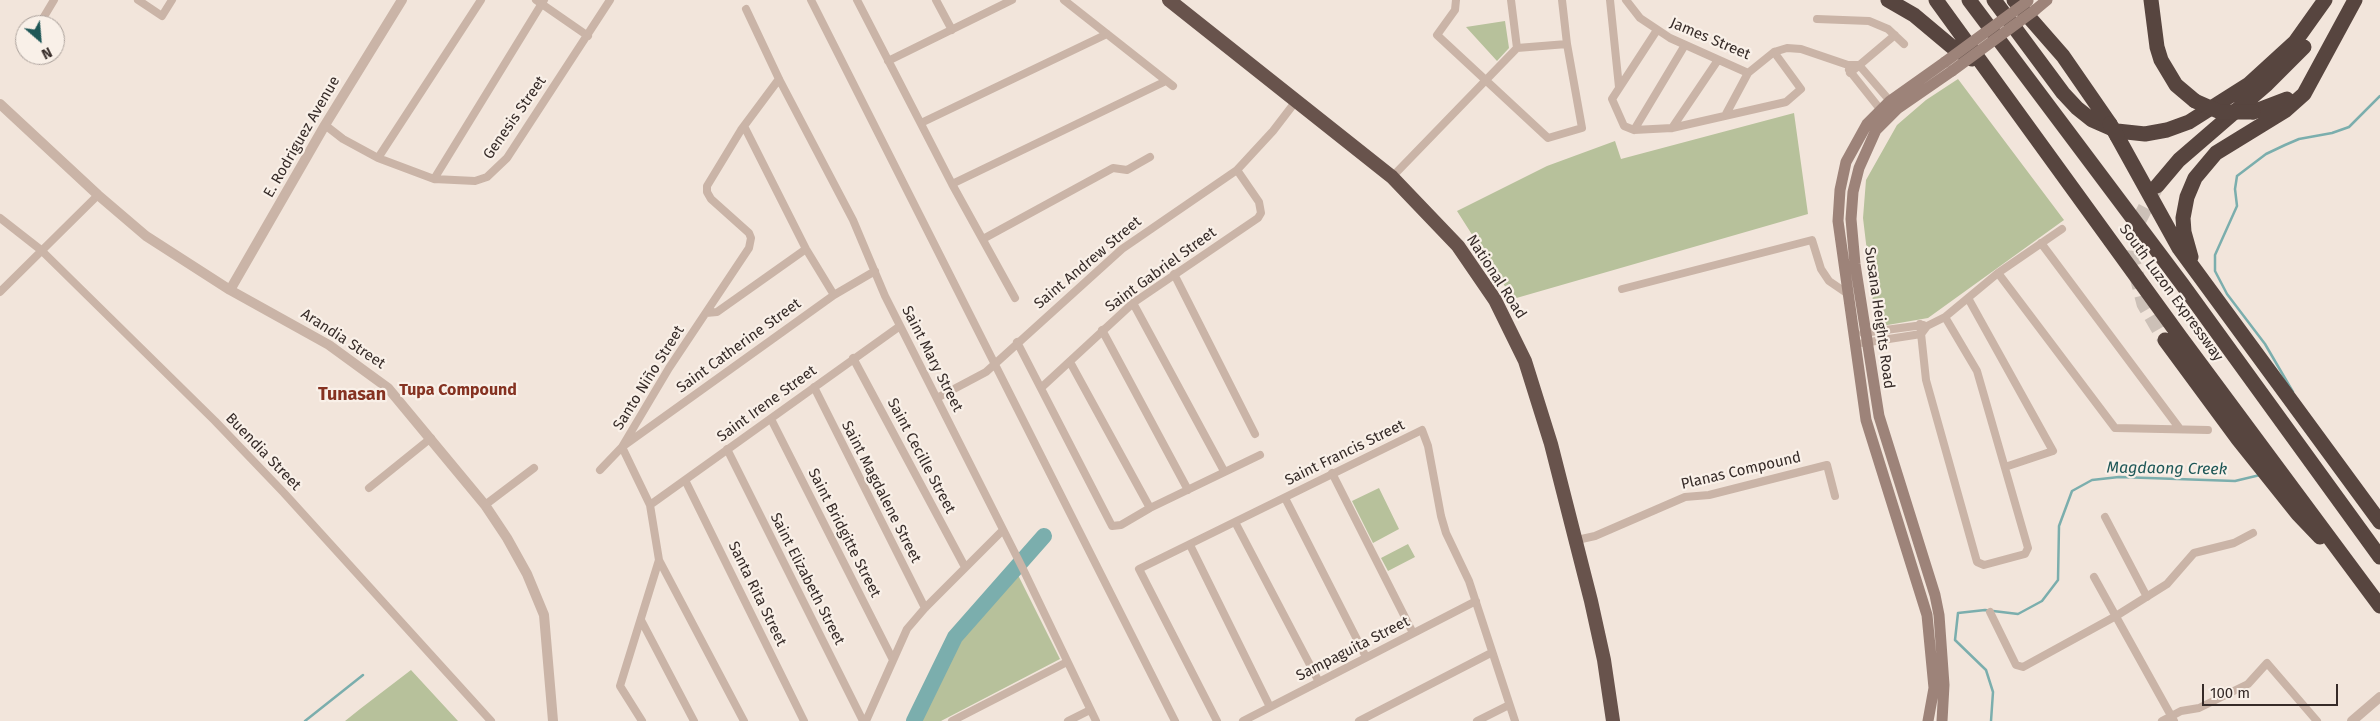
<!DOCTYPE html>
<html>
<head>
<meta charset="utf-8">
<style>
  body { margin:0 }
  #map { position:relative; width:2380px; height:721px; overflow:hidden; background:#f2e5db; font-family:"Fira Sans",sans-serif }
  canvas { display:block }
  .north { position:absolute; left:15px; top:15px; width:50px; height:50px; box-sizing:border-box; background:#f9f0e8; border:1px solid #aba19b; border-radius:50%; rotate:153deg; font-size:14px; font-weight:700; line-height:20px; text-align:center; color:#362b28 }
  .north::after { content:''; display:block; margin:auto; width:18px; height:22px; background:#1e5757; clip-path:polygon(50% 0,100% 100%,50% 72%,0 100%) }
  .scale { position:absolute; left:2202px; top:684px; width:136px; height:22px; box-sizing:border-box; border:2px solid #362b28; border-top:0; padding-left:6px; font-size:15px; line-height:18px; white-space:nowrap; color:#362b28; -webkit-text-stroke:4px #f9f0e8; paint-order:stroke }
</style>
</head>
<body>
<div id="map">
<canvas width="2380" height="721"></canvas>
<div class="north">N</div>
<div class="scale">100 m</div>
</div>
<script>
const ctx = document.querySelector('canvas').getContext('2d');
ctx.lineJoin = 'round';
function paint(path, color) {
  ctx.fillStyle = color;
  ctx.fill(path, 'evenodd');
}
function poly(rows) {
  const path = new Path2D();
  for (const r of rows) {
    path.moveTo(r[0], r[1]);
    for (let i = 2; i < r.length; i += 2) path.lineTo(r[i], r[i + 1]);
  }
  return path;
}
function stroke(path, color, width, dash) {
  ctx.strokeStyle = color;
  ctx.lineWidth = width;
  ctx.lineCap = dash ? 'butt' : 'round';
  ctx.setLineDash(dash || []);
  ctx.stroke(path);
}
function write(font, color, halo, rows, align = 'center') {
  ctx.font = font + ' "Fira Sans",sans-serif';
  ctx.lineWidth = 4.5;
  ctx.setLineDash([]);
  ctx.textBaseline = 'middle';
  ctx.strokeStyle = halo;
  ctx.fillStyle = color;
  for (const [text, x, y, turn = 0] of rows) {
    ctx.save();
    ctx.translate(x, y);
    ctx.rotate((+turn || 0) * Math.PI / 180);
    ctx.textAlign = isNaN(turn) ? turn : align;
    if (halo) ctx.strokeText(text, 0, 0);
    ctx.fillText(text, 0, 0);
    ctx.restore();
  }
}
const green = poly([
  [1505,21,1509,48,1497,61,1466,27],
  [1958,79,2064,220,1928,318,1876,327,1863,218,1866,180,1897,125,1926,100],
  [1794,113,1808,214,1513,299,1457,211,1547,166,1615,141,1621,159],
  [1379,488,1399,529,1373,543,1352,501],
  [1408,544,1415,557,1388,571,1381,558],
  [1016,571,1060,659,941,721,918,721,958,640],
  [411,670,458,721,345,721,360,709]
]);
const stream = poly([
  [2293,392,2265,344,2227,294,2215,271,2215,255,2237,206,2235,189,2237,176,2266,154,2285,145,2299,139,2332,133,2349,127,2380,96],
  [305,721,363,675],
  [1991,721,1993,692,1986,670,1955,640,1958,613,1985,610,2018,614,2042,601,2058,580,2059,526,2072,491,2092,480,2119,477,2235,481,2260,475]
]);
const river = poly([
  [914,721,955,637,1044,536]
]);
const motorwayTunnel = poly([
  [2156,187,2135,228,2132,257,2144,304,2165,340]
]);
const minor = poly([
  [138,0,162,16,172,0],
  [536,0,588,36],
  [811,0,1175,721],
  [857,0,952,184,1015,298],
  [936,0,952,30],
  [1064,0,1173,86],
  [1456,0,1455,10,1437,35,1548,138,1582,128,1567,44,1562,0],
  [1511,0,1517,48],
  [1610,0,1619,87],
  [1626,0,1640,18,1670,38,1748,73],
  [746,9,779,79,853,220,885,296,1023,569,1096,721],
  [1817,19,1869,21,1888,29,1904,44],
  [39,25,54,0],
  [1657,30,1612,99,1624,126,1634,130,1672,128,1786,102,1801,89,1774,52],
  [888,61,1012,0],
  [1849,70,1880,109],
  [1850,73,1895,35],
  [1726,114,1748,73,1774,52,1787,48,1801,49,1848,65,1859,65,1890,101],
  [921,123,1107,34],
  [325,125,343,139,378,158,434,179,475,181,487,177,507,158,610,0],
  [744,126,806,249,834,295],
  [1672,128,1718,60],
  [1634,130,1685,45],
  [378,158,481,0],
  [1392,177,1517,48,1567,44],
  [434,179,544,0],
  [952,184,1166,81],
  [0,218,41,250,215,421,284,493,491,721],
  [983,239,1113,168,1127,170,1150,157],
  [2041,243,2180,429],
  [1998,273,2115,428,2208,430],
  [1174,274,1255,434],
  [1622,289,1812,240,1821,269,1829,281,1848,294],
  [0,292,98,195],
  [1968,298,2053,451,2005,467],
  [1133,303,1224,471],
  [706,313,717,312,806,249],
  [1920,324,1926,380,1977,562,1984,565,2025,554,2028,548,1977,371,1945,317],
  [1102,330,1188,490],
  [1863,333,1923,325],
  [1017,342,1112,526,1121,525,1150,508,1260,455],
  [1863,343,1921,334,1927,326,1945,317,1998,273,2062,229],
  [853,358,965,567],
  [1070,362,1150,508],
  [814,387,925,608],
  [1042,387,1133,303,1258,218,1261,213,1259,202,1237,170],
  [937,398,986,372,1122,249,1237,170,1273,131,1296,101],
  [771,419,893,660],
  [622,447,669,368,749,248,751,238,749,233,711,199,707,192,707,186,741,130,779,79],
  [622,447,650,505,659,560,744,721],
  [727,449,863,721],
  [600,470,622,447,834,295,875,271],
  [1332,473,1413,633],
  [685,480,804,721],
  [369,488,431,438],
  [1285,498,1366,657],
  [485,505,534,468],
  [650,505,900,326],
  [2105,517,2147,597],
  [1235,522,1319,682],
  [1577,540,1595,536,1685,497,1709,495,1827,465,1835,496],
  [1190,545,1270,707],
  [2094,577,2174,721],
  [1990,612,2016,665,2023,667,2116,616,2167,584,2194,553,2234,543,2253,533],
  [641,620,694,721],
  [642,721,620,686,659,560],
  [866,721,907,629,925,608,1003,530],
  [952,721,1067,662],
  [1068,721,1090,710],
  [1217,721,1139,569,1422,430,1428,446,1441,516,1446,533,1469,581,1515,721],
  [1243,721,1476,601],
  [1359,721,1491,653],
  [1477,721,1509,705],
  [2162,721,2181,711,2199,708,2248,684,2267,663,2317,721]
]);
const tertiary = poly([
  [0,104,98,195,146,236,230,290,329,345,388,388,485,505,507,538,527,574,544,615,553,721],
  [230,290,325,125,402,0],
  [2352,721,2380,697]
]);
const secondary = poly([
  [2035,10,2047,0],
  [1928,721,1934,688,1927,615,1866,420,1838,221,1840,190,1846,162,1867,124,1890,101,1945,62],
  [1942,721,1944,685,1939,615,1935,595,1879,416,1855,264,1851,219,1853,192,1859,168,1876,130,1897,109,1952,71]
]);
const trunk = poly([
  [1169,0,1392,177,1458,246,1495,300,1525,361,1551,444,1591,601,1604,660,1613,721]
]);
const motorway = poly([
  [1888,0,1914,15,1951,46,1972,59],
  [1936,0,2181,338,2380,606],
  [1969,0,2182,284,2380,557],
  [1994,0,2063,93,2077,108,2092,120,2117,131,2145,134,2167,130,2189,122,2249,84,2295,42,2325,0],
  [2014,0,2063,56,2110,124],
  [2151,0,2157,47,2161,60,2176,85,2195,101],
  [2253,112,2287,99],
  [2117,136,2179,248,2380,522],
  [2157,186,2179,160,2267,84,2304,47],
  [2191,257,2184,232,2183,218,2187,197,2195,178,2216,153,2286,110,2304,94,2355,0],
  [2165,340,2238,439,2298,514,2320,537]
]);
const secondaryBridge = poly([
  [1945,62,2028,1],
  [1952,71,2035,10]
]);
const motorwayBridge = poly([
  [2195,101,2220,112,2253,112],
  [2110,124,2117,136]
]);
const streetNames = [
  ["James Street",1710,39,23],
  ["Genesis Street",515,118,-55],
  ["E. Rodriguez Avenue",302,137,-60],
  ["Saint Andrew Street",1088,263,-40],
  ["Saint Gabriel Street",1161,270,-36],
  ["National Road",1496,277,57],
  ["South Luzon Expressway",2171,293,54],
  ["Susana Heights Road",1879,318,82],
  ["Arandia Street",343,339,33],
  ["Saint Catherine Street",739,346,-36],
  ["Saint Mary Street",932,359,63],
  ["Santo Niño Street",649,378,-58],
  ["Saint Irene Street",767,404,-36],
  ["Buendia Street",263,452,46],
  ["Saint Francis Street",1345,453,-26],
  ["Saint Cecille Street",921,456,62],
  ["Planas Compound",1741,471,-13],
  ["Saint Magdalene Street",881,492,63],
  ["Saint Bridgitte Street",844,533,63],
  ["Saint Elizabeth Street",807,579,63],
  ["Santa Rita Street",757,594,64],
  ["Sampaguita Street",1353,649,-27]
];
const neighbourhoodNames = [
  ["Tupa Compound",458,391]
];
const waterNames = [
  ["Magdaong Creek",2167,469,1]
];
const quarterNames = [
  ["Tunasan",352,395]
];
paint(green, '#b7c19b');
stroke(stream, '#7baead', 2.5);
stroke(river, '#7baead', 16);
stroke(motorwayTunnel, '#ccc0b7', 15, [15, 8]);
stroke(minor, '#cab4a7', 8);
stroke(tertiary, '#cab4a7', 10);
stroke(secondary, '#9d8379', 11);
stroke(trunk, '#68534c', 14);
stroke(motorway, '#57453f', 15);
stroke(secondaryBridge, '#9d8379', 11);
stroke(motorwayBridge, '#57453f', 15);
write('15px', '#362b28', '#f9f0e8', streetNames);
write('bold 16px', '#853221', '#f9f0e8', neighbourhoodNames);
write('italic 16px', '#1e5757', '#f9f0e8', waterNames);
write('bold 18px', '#853221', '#f9f0e8', quarterNames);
</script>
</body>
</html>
